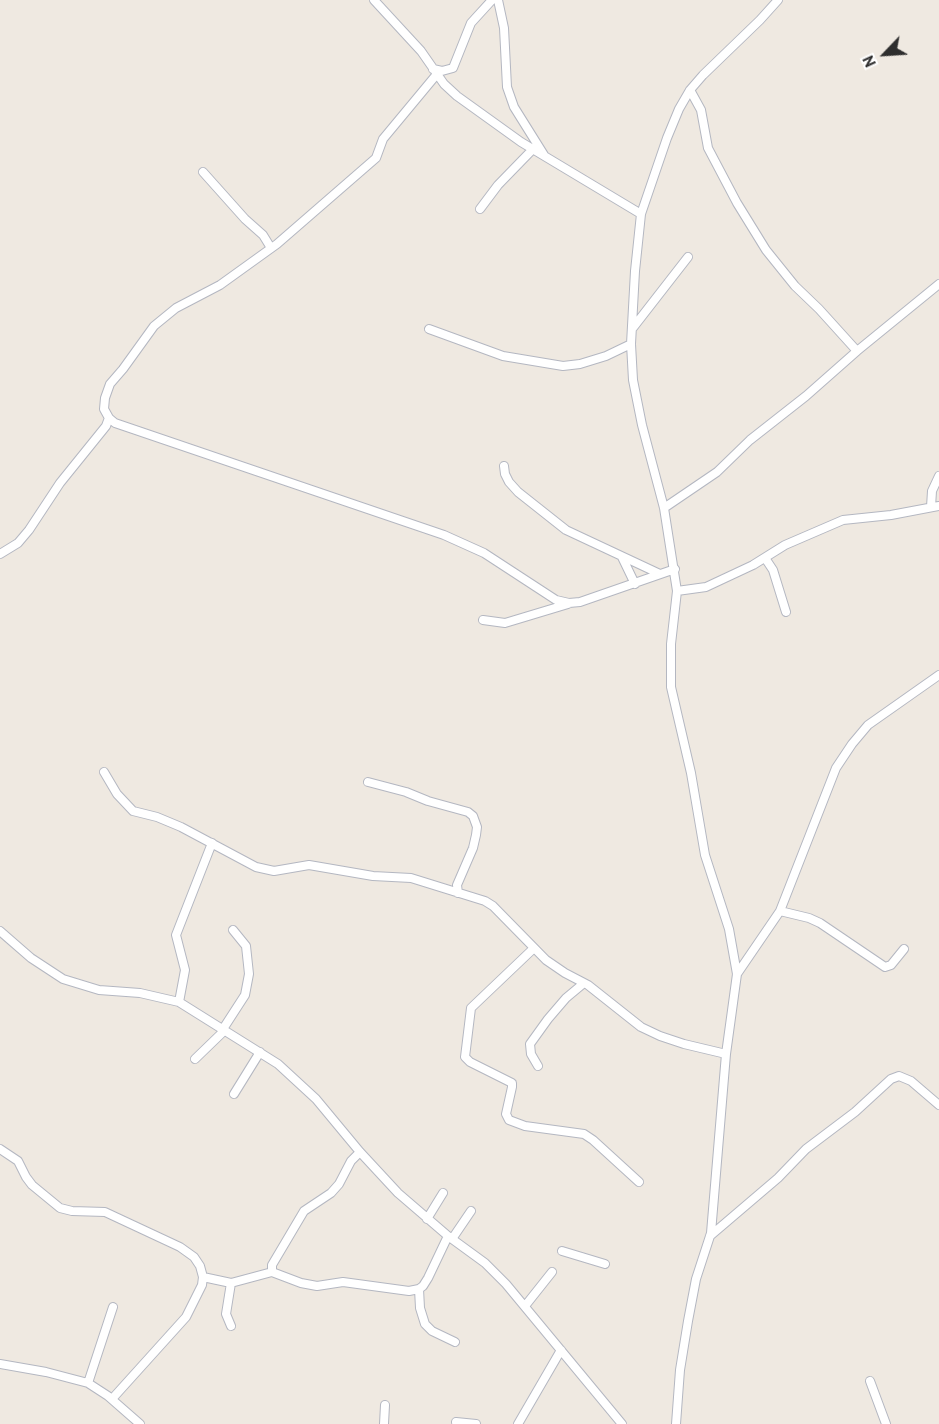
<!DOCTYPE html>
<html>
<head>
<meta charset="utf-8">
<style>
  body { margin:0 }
  #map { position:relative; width:939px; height:1424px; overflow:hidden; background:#efe9e1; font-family:"PT Sans",sans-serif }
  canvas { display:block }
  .north { position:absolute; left:855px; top:24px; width:60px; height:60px; -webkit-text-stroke:4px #fff; paint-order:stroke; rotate:245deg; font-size:16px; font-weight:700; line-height:24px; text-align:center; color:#2e2e2e }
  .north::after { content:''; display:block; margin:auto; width:21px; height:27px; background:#2e2e2e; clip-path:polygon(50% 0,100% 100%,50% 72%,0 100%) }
</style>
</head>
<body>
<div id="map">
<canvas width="939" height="1424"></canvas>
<div class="north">N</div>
</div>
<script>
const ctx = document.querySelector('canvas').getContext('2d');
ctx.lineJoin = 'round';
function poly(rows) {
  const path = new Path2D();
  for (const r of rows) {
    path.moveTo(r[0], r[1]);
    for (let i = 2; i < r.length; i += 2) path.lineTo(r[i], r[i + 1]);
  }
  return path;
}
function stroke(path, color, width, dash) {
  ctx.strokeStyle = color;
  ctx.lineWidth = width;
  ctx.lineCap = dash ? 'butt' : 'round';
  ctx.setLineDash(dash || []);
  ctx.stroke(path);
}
const minor = poly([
  [374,0,421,51,444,84,457,96,521,142,641,214],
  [498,0,504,28,507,87,514,107,544,155],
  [433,69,442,71,453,68,471,23,492,0],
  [437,74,383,139,376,158,277,244,220,285,176,308,154,326,123,369,110,384,105,398,104,409,109,418,115,423,444,535,484,553,556,600,569,603,580,602,675,569],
  [690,90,701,110,708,148,737,203,766,250,795,286,819,309,857,351],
  [203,172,245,219,263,235,271,248],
  [480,209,498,185,533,149],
  [429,329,503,356,563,366,580,364,606,356,631,344],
  [632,329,688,257],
  [504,466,505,474,509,482,518,492,566,530,660,574],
  [931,507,932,491,939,476],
  [664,508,717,472,750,440,806,396,857,351,939,284],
  [0,554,18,543,29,530,60,483,106,426,109,418],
  [622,557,635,584],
  [765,558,773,570,786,612],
  [677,591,706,587,753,565,785,545,843,520,891,515,939,506],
  [483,620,505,623,568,604],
  [104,772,117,794,133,811,157,817,181,827,256,867,274,871,309,865,373,876,411,878,485,901,493,906,546,960,565,973,588,985,641,1027,660,1036,684,1044,726,1054],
  [368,782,406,792,428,801,468,812,473,816,477,827,476,835,473,848,457,885,458,893],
  [780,911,809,918,820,923,885,967,891,965,904,949],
  [0,931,31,958,63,979,99,990,140,993,179,1002,278,1064,316,1099,360,1152,398,1193,448,1236,485,1263,506,1284,622,1424],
  [534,948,471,1008,465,1057,470,1062,512,1083,512,1087,506,1114,509,1120,525,1126,584,1134,593,1140,639,1182],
  [737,974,780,911,836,768,852,744,868,725,939,675],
  [179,1002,185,970,176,935,212,843],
  [223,1029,245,995,249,974,246,946,233,930],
  [195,1059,225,1030],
  [538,1066,531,1054,530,1044,548,1019,566,998,584,983],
  [234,1094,260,1052],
  [0,1149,18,1161,26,1177,32,1185,60,1208,72,1211,105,1212,180,1247,194,1257,200,1266,203,1277,202,1285,186,1317,112,1399],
  [360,1152,351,1161,339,1184,331,1193,304,1211,272,1265,272,1272,301,1283,317,1286,343,1282,409,1291,419,1289,423,1286,428,1278,448,1236],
  [427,1219,443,1193],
  [710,1236,778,1178,806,1149,855,1112,891,1079,899,1076,911,1081,939,1105],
  [452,1239,471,1211],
  [562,1251,605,1264],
  [203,1277,231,1283,272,1272],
  [231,1283,226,1314,231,1326],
  [419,1289,420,1308,425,1324,432,1331,455,1342],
  [525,1306,552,1272],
  [0,1364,46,1372,88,1383,108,1396,140,1424],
  [870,1381,886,1424],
  [88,1383,113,1307],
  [456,1422,476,1424],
  [384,1424,385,1405],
  [518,1424,561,1350],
  [676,1424,680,1370,688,1321,696,1279,711,1233,726,1054,737,974,729,929,705,855,691,773,671,687,671,644,677,591,664,508,642,425,633,380,631,344,635,271,641,214,667,138,679,109,690,90,703,75,760,20,778,0]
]);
stroke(minor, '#b4b7c1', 10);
stroke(minor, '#fff', 8);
</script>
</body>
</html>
